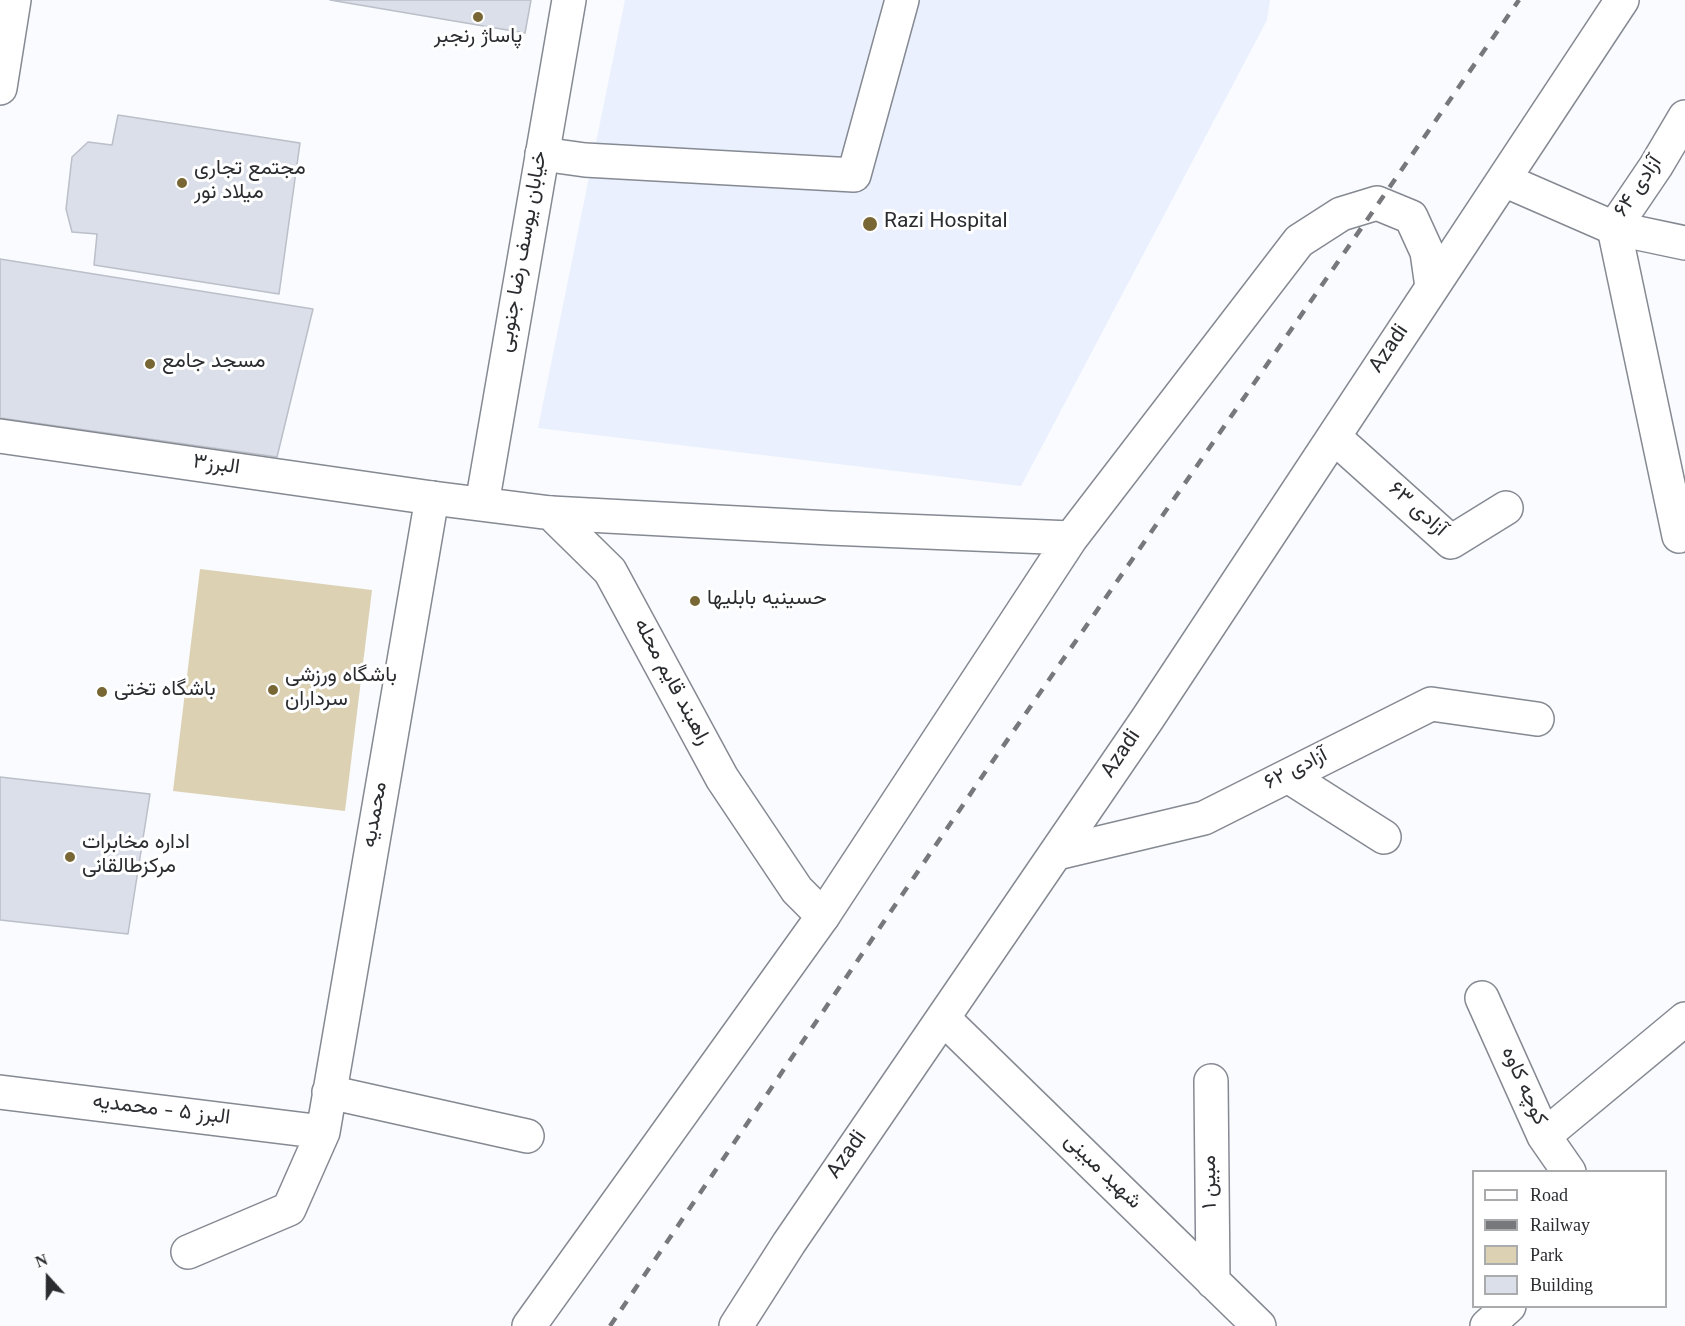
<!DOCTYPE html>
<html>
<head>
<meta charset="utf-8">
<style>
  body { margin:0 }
  #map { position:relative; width:1685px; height:1326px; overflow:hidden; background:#f9fbff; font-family:Georgia,serif }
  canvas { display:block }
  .legend { position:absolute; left:1472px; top:1170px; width:195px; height:138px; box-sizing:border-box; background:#fff; border:2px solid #aaabac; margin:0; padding:8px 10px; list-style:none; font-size:18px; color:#2b2c30 }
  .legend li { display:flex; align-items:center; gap:12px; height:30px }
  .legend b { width:30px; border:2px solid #aaabac }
  .north { position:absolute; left:18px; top:1248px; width:60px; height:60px; -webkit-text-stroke:4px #fff; paint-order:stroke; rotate:339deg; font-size:16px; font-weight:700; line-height:24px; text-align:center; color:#2b2c30 }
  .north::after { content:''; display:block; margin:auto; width:21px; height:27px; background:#2b2c30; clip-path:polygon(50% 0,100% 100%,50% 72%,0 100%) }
</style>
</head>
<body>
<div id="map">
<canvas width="1685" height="1326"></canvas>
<ul class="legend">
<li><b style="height:8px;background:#fff"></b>Road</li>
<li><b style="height:8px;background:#77787c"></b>Railway</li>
<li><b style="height:16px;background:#dcd1b3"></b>Park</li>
<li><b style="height:16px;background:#dbdfe9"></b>Building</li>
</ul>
<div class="north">N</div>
</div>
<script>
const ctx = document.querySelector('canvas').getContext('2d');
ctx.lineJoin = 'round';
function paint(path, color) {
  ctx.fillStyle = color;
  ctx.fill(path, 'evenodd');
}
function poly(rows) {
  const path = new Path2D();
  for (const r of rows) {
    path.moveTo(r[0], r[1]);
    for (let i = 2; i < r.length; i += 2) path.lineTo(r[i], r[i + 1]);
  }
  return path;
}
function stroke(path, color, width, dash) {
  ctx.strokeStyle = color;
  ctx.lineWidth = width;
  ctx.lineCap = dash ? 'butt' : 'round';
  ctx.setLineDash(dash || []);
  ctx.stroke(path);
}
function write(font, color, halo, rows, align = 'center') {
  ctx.font = font + ' Georgia,Vazirmatn,serif';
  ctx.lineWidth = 6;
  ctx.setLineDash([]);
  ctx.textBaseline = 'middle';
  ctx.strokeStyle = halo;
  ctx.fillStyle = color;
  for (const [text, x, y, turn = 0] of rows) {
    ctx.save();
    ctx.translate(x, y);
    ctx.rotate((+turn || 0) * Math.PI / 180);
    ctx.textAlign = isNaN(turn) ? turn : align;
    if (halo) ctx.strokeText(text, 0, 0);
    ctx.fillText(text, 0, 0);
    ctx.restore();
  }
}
const built = poly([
  [625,0,1270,0,1267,20,1021,486,538,428]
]);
const green = poly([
  [200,569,372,590,345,811,173,791]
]);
const building = poly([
  [330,0,531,0,525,33,330,0],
  [118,115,300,143,279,294,94,265,97,234,72,232,66,209,72,157,88,142,112,145,118,115],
  [0,259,313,309,277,457,0,418,0,259],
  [0,777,150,794,128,934,0,920,0,777]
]);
const minor = poly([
  [542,154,585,160,854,175,902,0],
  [1334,437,1451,542,1506,508],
  [551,513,830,528,1071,538],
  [1679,536,1614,228,1685,243],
  [1288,776,1384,837],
  [1057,853,1204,818,1431,704,1537,719],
  [1482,998,1544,1136,1569,1172],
  [944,1019,1259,1326],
  [1211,1081,1213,1282],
  [0,1092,323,1132],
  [329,1092,527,1136],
  [1544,1136,1685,1019],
  [188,1252,289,1209,323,1132,432,498],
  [529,1326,823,916,1071,538,1299,241,1341,214,1377,203,1411,217,1427,252,1432,287],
  [1487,1326,1509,1306]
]);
const major = poly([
  [0,88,14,0],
  [1504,180,1614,228,1656,166,1685,117],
  [0,436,432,498,551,513,610,571,722,778,797,890,823,916],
  [482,504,569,0],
  [736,1326,789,1243,1148,718,1622,0]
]);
const rail = poly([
  [610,1326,988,768,1519,0]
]);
const markers = [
  [478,17,6,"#786735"],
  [182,183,6,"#786735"],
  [870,224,8,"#786735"],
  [150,364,6,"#786735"],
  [695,601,6,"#786735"],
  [273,690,6,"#786735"],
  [102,692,6,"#786735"],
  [70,857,6,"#786735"]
];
const poiNames = [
  ["پاساژ رنجبر",478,39,"center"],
  ["مجتمع تجاری",194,171],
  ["میلاد نور",194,195],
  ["Razi Hospital",884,224],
  ["مسجد جامع",162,364],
  ["حسینیه بابلیها",707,601],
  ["باشگاه ورزشی",285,678],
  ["سرداران",285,702],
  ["باشگاه تختی",114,692],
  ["اداره مخابرات",82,845],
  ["مرکزطالقانی",82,869]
];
const streetNames = [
  ["آزادی ۶۴",1640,188,-56],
  ["خیابان یوسف رضا جنوبی",525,252,-80],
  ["Azadi",1391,350,-56],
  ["البرز۳",216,467,8],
  ["آزادی ۶۳",1416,511,42],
  ["راهبند قایم محله",670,683,62],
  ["Azadi",1123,755,-56],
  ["آزادی ۶۲",1297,771,-27],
  ["محمدیه",377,815,-80],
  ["کوچه کاوه",1522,1087,66],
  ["البرز ۵ - محمدیه",161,1112,7],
  ["Azadi",849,1156,-55],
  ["شهید مبینی",1101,1173,44],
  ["مبین ۱",1212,1182,-91]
];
paint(built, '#eaf0fe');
paint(green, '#dcd1b3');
paint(building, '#dbdfe9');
stroke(building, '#bbbfc8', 1.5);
stroke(minor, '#858992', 36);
stroke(major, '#858992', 36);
stroke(minor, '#fff', 33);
stroke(major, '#fff', 33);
stroke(rail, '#77787c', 4.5, [10, 10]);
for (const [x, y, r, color] of markers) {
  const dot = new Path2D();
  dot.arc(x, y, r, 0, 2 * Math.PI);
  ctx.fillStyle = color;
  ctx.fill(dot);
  stroke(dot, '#fff', 2);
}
write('21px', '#2b2c30', '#fff', poiNames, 'left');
write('21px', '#2b2c30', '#fff', streetNames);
</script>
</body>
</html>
